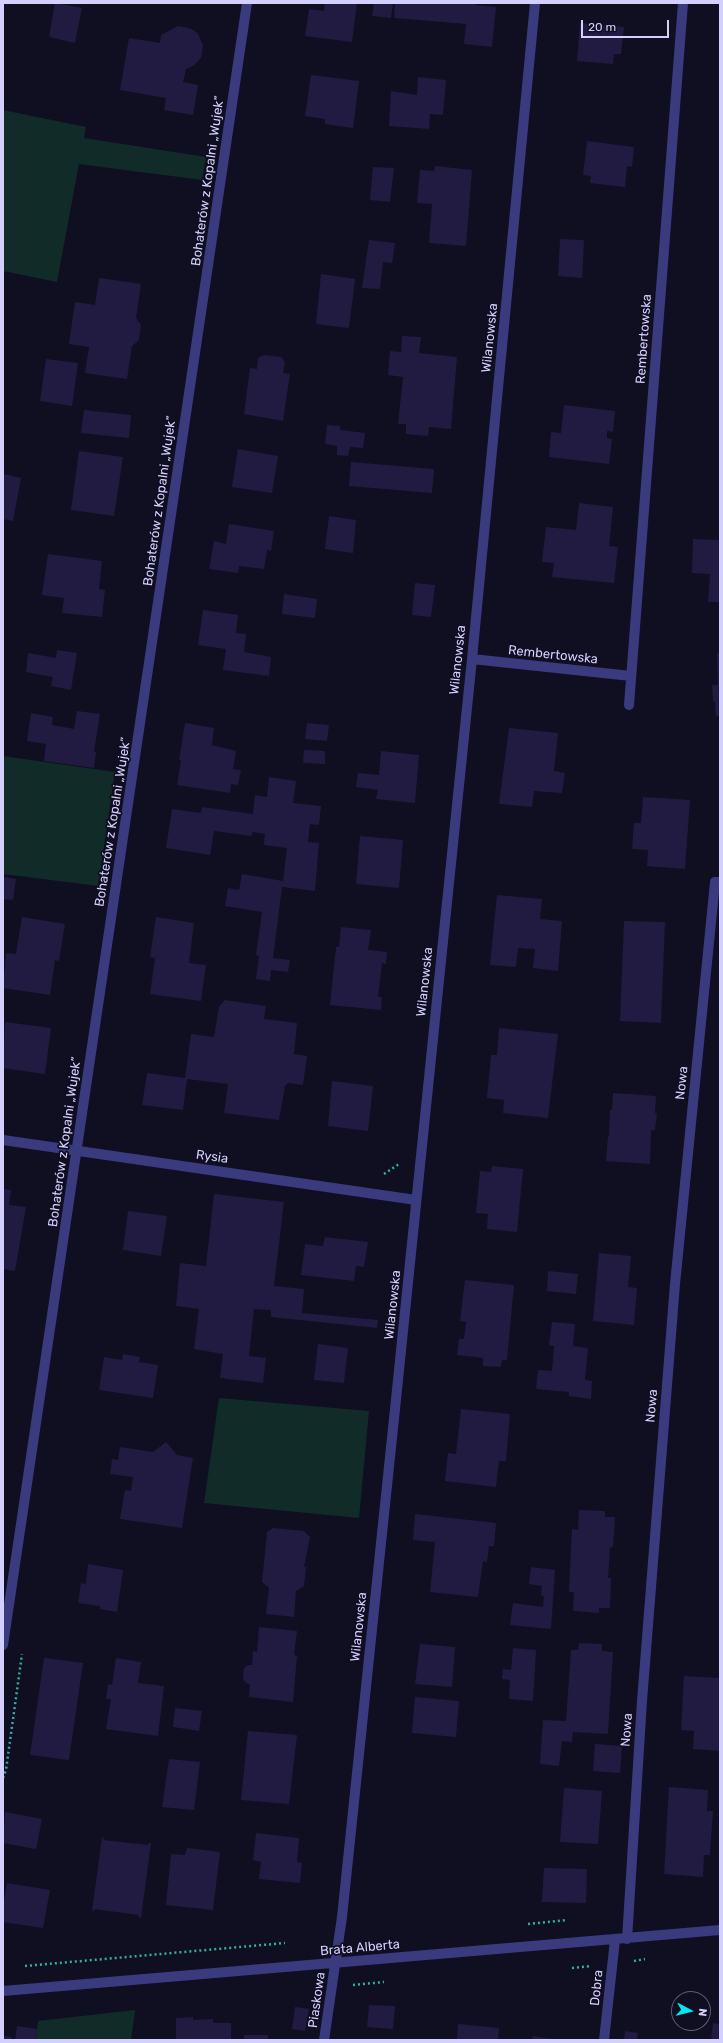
<!DOCTYPE html>
<html>
<head>
<meta charset="utf-8">
<style>
  body { margin:0 }
  #map { position:relative; width:723px; height:2043px; overflow:hidden; background:#100e21; font-family:Rubik,sans-serif }
  canvas { display:block }
  .frame { position:absolute; inset:0; border:4px solid #d3d0fe; pointer-events:none }
  .north { position:absolute; left:671px; top:1991px; width:40px; height:40px; box-sizing:border-box; background:#100e21; border:1px solid #5e5c79; border-radius:50%; rotate:97deg; font-size:11px; font-weight:700; line-height:16px; text-align:center; color:#d3d0fe }
  .north::after { content:''; display:block; margin:auto; width:14px; height:18px; background:#07e5f2; clip-path:polygon(50% 0,100% 100%,50% 72%,0 100%) }
  .scale { position:absolute; left:581px; top:20px; width:88px; height:18px; box-sizing:border-box; border:2px solid #d3d0fe; border-top:0; padding-left:5px; font-size:12px; line-height:14px; white-space:nowrap; color:#d3d0fe; -webkit-text-stroke:3px #100e21; paint-order:stroke }
</style>
</head>
<body>
<div id="map">
<canvas width="723" height="2043"></canvas>
<div class="frame"></div>
<div class="north">N</div>
<div class="scale">20 m</div>
</div>
<script>
const context = document.querySelector('canvas').getContext('2d');
context.lineJoin = 'round';
function fill(path, color) { context.fillStyle = color; context.fill(path, 'evenodd'); }
function trace(path, color, width, dash) { context.strokeStyle = color; context.lineWidth = width; context.lineCap = dash ? 'butt' : 'round'; context.setLineDash(dash || []); context.stroke(path); }
function write(font, color, halo, rows, align = 'center') {
  context.font = font + ' Rubik,sans-serif'; context.lineWidth = 3.5; context.setLineDash([]); context.textBaseline = 'middle'; context.strokeStyle = halo; context.fillStyle = color; for (const [text, x, y, turn = 0] of rows) {
    context.save(); context.translate(x, y); context.rotate((+turn || 0) * Math.PI / 180); context.textAlign = isNaN(turn) ? turn : align; if (halo) context.strokeText(text, 0, 0); context.fillText(text, 0, 0); context.restore();
  }
}
fill(new Path2D(`
  M3,110L86,127L84,138L206,157L202,180L79,164L57,282L3,271Z
  M3,756L115,772L98,886L3,874Z
  M219,1398L369,1411L359,1518L204,1503Z
  M135,2010L131,2040H36L38,2021Z`), '#112b29');
fill(new Path2D(`
  M55,3L82,8L75,43L49,37Z
  M325,3H357L352,42L305,36L309,9L324,11Z
  M374,3H393L391,18L372,16Z
  M395,3H475V5L496,7L492,47L464,44L466,24L394,18Z
  M580,23L624,27L621,54H614L613,64L577,61Z
  M178,26L192,29L198,34L203,45L201,58L193,66L186,69L183,82L198,85L193,115L164,110L166,98L120,90L129,38L160,43L161,35Z
  M311,75L359,81L353,128L325,124V119L305,116Z
  M418,77L446,80L443,115L430,114L429,129L389,126L391,91L417,95Z
  M587,141L634,147L632,167L627,166L625,187L590,183L591,176L583,175Z
  M435,166L472,170L466,246L429,243L432,204L417,203L420,170L434,171Z
  M373,167L394,168L390,202L370,200Z
  M560,239L584,240L582,278L558,276Z
  M369,240L395,243L392,263L383,262L380,289L362,288Z
  M321,274L355,279L349,328L316,324Z
  M99,278L141,284L136,318L141,325L139,340L132,346L127,379L85,373L89,347L69,344L75,302L95,305Z
  M402,336L421,337L419,353L457,357L451,429L429,427L428,436L406,434V424H398L403,377L388,375L390,351L401,352Z
  M264,355L281,357L285,362L283,373L290,374L283,421L244,414L250,368L257,369L258,358Z
  M46,359L78,363L72,406L40,401Z
  M564,405L615,411L613,432L607,431V438L612,439L609,464L549,457L551,432L561,433Z
  M84,410L131,415L129,438L81,433Z
  M327,425L340,426V430L365,433L363,448L350,447L348,456L337,455V446L325,444Z
  M238,449L278,456L272,493L232,487Z
  M79,451L123,457L114,516L71,510Z
  M351,462L434,469L432,493L349,486Z
  M3,474L21,478L13,521L3,519Z
  M579,503L613,507L609,546L618,547L614,583L552,577L554,563L542,562L546,527L576,530Z
  M329,516L356,520L353,553L325,549Z
  M229,524L274,531L271,551L267,550L264,569L239,566L238,573L209,569L214,541L226,544Z
  M693,539L720,540V602H708L710,574L692,573Z
  M48,554L102,561L99,589L105,590L102,617L62,613L64,598L42,595Z
  M415,583L435,585L431,617L412,615Z
  M284,594L317,599L315,618L282,614Z
  M203,610L238,615L236,633L246,634L244,652L271,657L269,676L223,670L226,649L198,645Z
  M57,650L77,653L71,690L51,686L53,677L26,672L28,653L56,658Z
  M717,653H720V716H716L715,701L713,702L712,685H718Z
  M77,711L100,714L94,752H96L94,768L44,761L46,744L27,741L31,713L53,717L52,725L74,729Z
  M185,723L214,728L212,745L236,751L233,769L241,770L238,785L231,784L230,793L177,785L181,760H179Z
  M307,723L329,725L327,741L305,739Z
  M509,728L558,733L554,771L565,773L562,793L534,791L532,807L499,804Z
  M304,750L325,751V764L303,763Z
  M381,751L419,755L415,803L376,799L378,790L356,787L358,773L379,775Z
  M269,777L296,781L293,803L321,806L319,825L310,824L308,842L319,843L315,891L282,887L273,958L290,960L288,972L271,970L270,981L256,979L259,956L256,955L262,912L225,906L228,888L239,890L242,874L283,881L287,848L264,845L265,834L252,832V836L214,831L210,855L166,848L172,809L201,813L202,807L253,814L255,795L267,797Z
  M643,797L690,800L685,869L647,866L648,850L632,849L634,823H641Z
  M360,836L403,840L399,888L356,884Z
  M3,877L16,879L13,900L3,899Z
  M497,895L542,899L540,919L562,921L558,971L533,968L535,949L518,948L516,967L490,965Z
  M22,917L65,924L59,961L55,960L50,995L3,988L6,953L16,954Z
  M156,917L194,923L189,963L206,965L201,1001L150,994L155,958L150,957Z
  M624,921L665,922L661,1023L620,1021Z
  M341,927L371,930L368,950L387,952L386,964L382,963L378,997H382L381,1010L330,1005L336,947H339Z
  M225,1000L266,1006L264,1019L297,1023L294,1054L307,1056L303,1085L288,1083L285,1086L279,1120L224,1113L228,1084L187,1079L183,1110L142,1105L147,1073L185,1078L191,1034L214,1037L219,1007Z
  M5,1022L51,1028L45,1074L3,1068Z
  M499,1028L558,1034L548,1118L503,1113L504,1100L487,1098L491,1055H497Z
  M332,1081L373,1086L368,1131L328,1126Z
  M613,1093L656,1096L655,1113H657L655,1130H651L650,1164L606,1161L608,1136L609,1137L610,1110H612Z
  M492,1166L523,1169L517,1232L487,1229L488,1214L476,1213L480,1171L491,1172Z
  M3,1189L11,1190L9,1205L26,1207L15,1271L3,1269Z
  M214,1194L284,1202L274,1286L304,1289L302,1313L378,1320L377,1328L271,1317V1310L254,1309L249,1356L266,1358L263,1383L220,1378L223,1354L194,1349L199,1309L176,1306L180,1263L206,1266Z
  M128,1211L167,1216L161,1256L123,1250Z
  M325,1237L368,1242L364,1267L356,1266L354,1281L301,1275L305,1244L323,1246Z
  M599,1253L631,1256L628,1287L637,1288L634,1325L593,1321Z
  M548,1271L578,1274L576,1294L547,1291Z
  M465,1280L514,1285L507,1360H502L501,1367L483,1366V1358L457,1355L459,1339H464L466,1322L460,1321Z
  M552,1322L575,1324L573,1346L588,1348L585,1380L592,1381L591,1399L569,1396V1392L536,1389L538,1370L552,1371L554,1346L549,1345Z
  M318,1344L348,1348L344,1383L314,1380Z
  M123,1354L140,1357L139,1362L158,1365L153,1398L99,1390L104,1357L122,1360Z
  M461,1409L510,1414L506,1461H499L496,1487L445,1481L448,1453L456,1454Z
  M166,1442L177,1455L193,1458L182,1528L120,1519L125,1490L131,1491L133,1477L110,1474L112,1459L118,1460L120,1447L153,1452Z
  M579,1510L605,1511V1517H615L613,1547L610,1548L608,1578H611L610,1608H599V1613L573,1611L574,1592H569L572,1529L578,1530Z
  M415,1514L496,1523L494,1546H489L487,1562L483,1561L478,1597L430,1592L435,1542L413,1540Z
  M273,1528L304,1531L310,1537L304,1567H306L304,1586L296,1591L294,1617L266,1614L269,1588L262,1582L267,1532Z
  M88,1564L123,1570L117,1612L100,1609V1606L78,1603L81,1583L86,1584Z
  M531,1567L555,1570L551,1629L510,1625L513,1603L543,1607L544,1596H541L542,1586L529,1584Z
  M259,1627L297,1631L294,1655L297,1656L293,1702L249,1697L250,1684L246,1683L243,1679L244,1668L248,1665H252L253,1651L257,1652Z
  M579,1643L602,1644V1651L613,1652L608,1734L573,1732L572,1742L562,1741L559,1766L540,1764L543,1720L566,1721L571,1650H578Z
  M420,1644L455,1647L452,1687L415,1684Z
  M513,1648L536,1650L533,1701L509,1699L510,1680L502,1679L503,1669L511,1670Z
  M44,1658L83,1663L69,1760L30,1755Z
  M116,1658L141,1662L138,1683L164,1686L158,1736L106,1729L111,1699H106L108,1684L112,1685Z
  M684,1676L720,1678L719,1751L693,1749L694,1731L681,1730Z
  M415,1697L459,1701L456,1737L412,1733Z
  M175,1708L202,1711L199,1731L173,1727Z
  M248,1731L297,1735L289,1804L241,1800Z
  M595,1744L622,1746L620,1773L593,1771Z
  M169,1759L200,1762L194,1810L162,1807Z
  M669,1787L708,1790L707,1811H713L710,1855H704L703,1877L664,1874Z
  M564,1788L602,1791L598,1844L560,1842Z
  M5,1812L42,1819L36,1849L3,1843Z
  M256,1833L299,1838L297,1862L302,1863L300,1883L259,1879L261,1862L253,1860Z
  M102,1837H104L103,1840L148,1845L149,1843H151L141,1918L138,1917L139,1915L94,1909V1911H92Z
  M187,1848L220,1852L213,1910L166,1905L171,1854L185,1855Z
  M544,1868L587,1869L586,1903L542,1902Z
  M7,1883L50,1890L43,1928L3,1922V1906Z
  M369,2005L395,2006L393,2029L367,2027Z
  M295,2007L309,2009L305,2031L292,2029Z
  M193,2017V2020L213,2019V2023H231V2040H176V2018Z
  M713,2023L720,2024V2040H711Z
  M458,2024L499,2028L498,2040H457Z
  M17,2026L37,2029L36,2040H15Z
  M625,2031L638,2033L637,2040H624Z
  M244,2035H268V2040H244Z
  M3,2036L12,2037L11,2040H3Z
  M533,2036L553,2039V2040H532Z`), '#211b42');
trace(new Path2D(`
  M384,1174L399,1164
  M3,1778L6,1770L22,1654
  M528,1924L567,1920
  M634,1961L645,1959
  M25,1966L285,1943
  M572,1968L591,1966
  M353,1985L384,1982`), '#32afa2', 2.5, [2, 3]);
trace(new Path2D(`
  M472,659L631,676
  M629,705L683,3
  M3,1140L416,1200
  M3,1645L247,3
  M627,1939L642,1701L675,1284L715,882H720
  M3,1991L720,1930
  M324,2040L342,1917L395,1409L472,659L535,3
  M604,2040L615,1940`), '#3a3b7f', 10);
write('13px', '#d3d0fe', '#100e21', [
  ["Bohaterów z Kopalni „Wujek”",208,181,-82],
  ["Wilanowska",490,338,-84],
  ["Rembertowska",644,339,-86],
  ["Bohaterów z Kopalni „Wujek”",160,501,-82],
  ["Rembertowska",553,655,6],
  ["Wilanowska",458,660,-84],
  ["Bohaterów z Kopalni „Wujek”",113,822,-81],
  ["Wilanowska",425,982,-84],
  ["Nowa",682,1083,-84],
  ["Bohaterów z Kopalni „Wujek”",65,1142,-82],
  ["Rysia",212,1157,8],
  ["Wilanowska",393,1305,-84],
  ["Nowa",652,1406,-85],
  ["Wilanowska",359,1627,-84],
  ["Nowa",627,1730,-86],
  ["Brata Alberta",360,1948,-5],
  ["Dobra",597,1988,-84],
  ["Piaskowa",317,2000,-82]
]);
</script>
</body>
</html>
